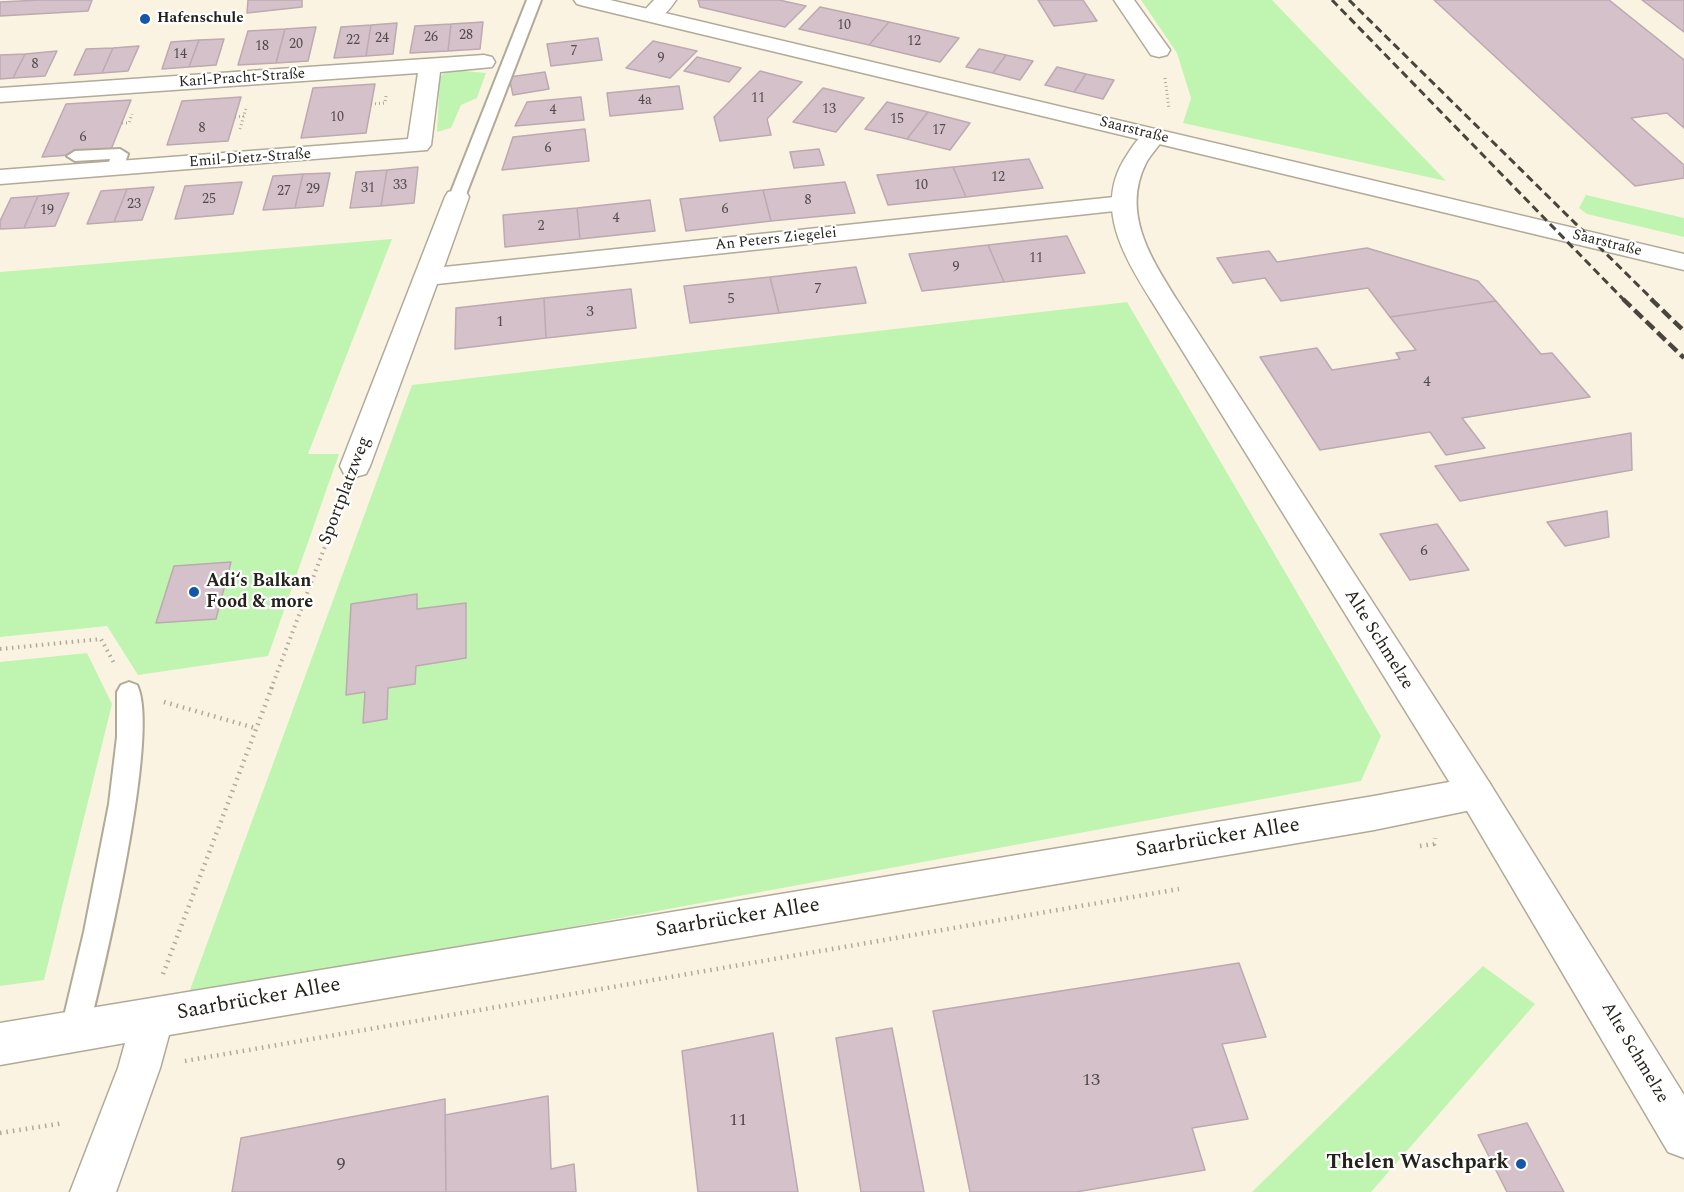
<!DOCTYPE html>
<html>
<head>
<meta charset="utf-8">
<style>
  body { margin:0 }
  canvas { display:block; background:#faf3e1 }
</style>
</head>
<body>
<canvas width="1684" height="1192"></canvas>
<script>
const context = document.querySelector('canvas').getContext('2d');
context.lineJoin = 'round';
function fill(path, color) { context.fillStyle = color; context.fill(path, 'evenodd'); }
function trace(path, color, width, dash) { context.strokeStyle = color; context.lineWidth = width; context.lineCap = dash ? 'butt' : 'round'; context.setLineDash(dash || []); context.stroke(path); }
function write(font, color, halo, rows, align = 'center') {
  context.font = font + ' Spectral,serif'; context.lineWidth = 4.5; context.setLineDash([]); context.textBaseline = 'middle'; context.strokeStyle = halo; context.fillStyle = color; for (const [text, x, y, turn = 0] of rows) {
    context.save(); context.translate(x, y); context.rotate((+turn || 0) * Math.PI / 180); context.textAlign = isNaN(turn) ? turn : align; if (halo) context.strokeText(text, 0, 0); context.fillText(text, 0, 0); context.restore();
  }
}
fill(new Path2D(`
  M1141,0H1272L1446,181L1183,123L1191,98L1177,53Z
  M454,70L486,73L477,98L461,105L451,128L437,132L440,77L446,71Z
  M1586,195L1684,218V237L1587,214L1579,208Z
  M392,239L308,454H339L268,656L138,675L107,626L0,637V272Z
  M1127,302L1381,736L1361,781L187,998L412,385Z
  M87,653L112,704L44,980L0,986V662Z
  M1483,966L1535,1004L1371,1192H1252Z`), '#c0f5b1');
const building = new Path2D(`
  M40,0H92L88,11L0,16V2Z
  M248,0H302V7L247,13Z
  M698,0H779L806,6L785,27L700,7Z
  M1038,0H1083L1097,21L1054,26Z
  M1434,0H1609L1684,60V128L1667,113L1631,118L1684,165V178L1635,186Z
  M1642,0H1684V32Z
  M820,7L889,22L869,45L799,29Z
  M483,22L480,49L448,51L451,24Z
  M889,22L959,38L940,62L869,45Z
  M397,23L393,54L366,56L371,25Z
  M451,24L448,51L410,53L415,26Z
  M371,25L366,56L334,58L341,27Z
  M316,27L308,61L276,63L285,29Z
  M285,29L276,63L238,65L248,31Z
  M598,38L602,60L551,66L547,44Z
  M224,39L216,65L189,67L199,40Z
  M199,40L189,67L162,69L171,42Z
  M653,41L697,51L670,78L626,68Z
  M139,46L128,71L102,73L113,48Z
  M113,48L102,73L74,75L86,49Z
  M979,49L1006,55L993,73L966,67Z
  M57,51L45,76L13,78L25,54Z
  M25,54L13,78L0,79V55Z
  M1006,55L1033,61L1020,80L993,73Z
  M697,57L741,68L729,82L684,71Z
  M1057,67L1086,74L1074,92L1045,85Z
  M760,71L802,82L767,119L771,135L720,141L714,117Z
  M545,72L549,89L513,95L509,77Z
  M1086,74L1114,80L1103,99L1074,92Z
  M375,84L366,133L301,138L313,88Z
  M679,86L683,109L610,116L607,93Z
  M823,88L864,98L836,132L793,122Z
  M241,97L228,141L167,145L182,101Z
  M581,97L584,120L515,126L527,102Z
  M131,100L110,152L42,157L66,104Z
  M887,102L928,112L907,139L865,129Z
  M928,112L970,123L950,150L907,139Z
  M585,129L589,161L502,170L513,137Z
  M819,149L824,165L794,168L790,152Z
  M1029,159L1043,188L966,197L953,167Z
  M418,167L414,203L381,206L387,170Z
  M953,167L966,197L888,205L877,175Z
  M387,170L381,206L350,208L356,172Z
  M330,173L323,206L295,208L303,174Z
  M303,174L295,208L263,210L273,176Z
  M242,182L233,214L175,219L185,186Z
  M845,182L855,213L771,221L763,190Z
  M154,187L142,220L114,222L127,189Z
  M127,189L114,222L87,224L101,191Z
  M763,190L771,221L686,231L680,199Z
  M69,193L55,226L24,228L38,196Z
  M38,196L24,228L0,229V221L11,198Z
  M650,200L655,231L580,239L577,208Z
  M577,208L580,239L505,247L503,215Z
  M1067,236L1085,273L1004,282L988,245Z
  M988,245L1004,282L922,291L909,254Z
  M1367,248L1478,281L1496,301L1390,317L1368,288L1281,301L1265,278L1233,283L1217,258L1269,251L1277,262Z
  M856,267L866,303L779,313L770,277Z
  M770,277L779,313L690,323L684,286Z
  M631,289L636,328L546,338L544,298Z
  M544,298L546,338L455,349L456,308Z
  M1496,301L1541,354L1552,353L1590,397L1462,418L1485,448L1446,455L1430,432L1320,450L1260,357L1317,348L1332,370L1400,359L1396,353L1416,350L1390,317Z
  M1631,433L1632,470L1460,501L1435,466Z
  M1607,511L1609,537L1565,546L1547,522Z
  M1437,524L1469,570L1410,580L1380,534Z
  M231,562L216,619L156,623L174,566Z
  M417,594V609L466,603V658L416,666L415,684L388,688L387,719L363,723L365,692L346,695L351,604Z
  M1239,963L1266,1037L1222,1044L1248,1119L1192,1128L1205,1170L1076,1192H970L933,1011Z
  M892,1028L924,1192H861L836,1038Z
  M773,1033L798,1192H698L682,1051Z
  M548,1096L551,1169L574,1164L576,1192H446L445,1115Z
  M445,1099L446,1192H232L241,1138Z
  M1527,1123L1564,1192H1507L1478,1135Z`);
fill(building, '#d5c1ca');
trace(building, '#bca9b1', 1.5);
const service = new Path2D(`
  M527,0H541L465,197L463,201H451L449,197Z
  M120,149L128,154L123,169L115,174L107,169L110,159L75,161L67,156L75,151Z
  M129,682L137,685C161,732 103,973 88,1033L84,1043L74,1047L64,1043L60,1033L84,932L109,804L117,737V692L121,685Z`);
const minor = new Path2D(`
  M654,0H676C668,12 659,23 644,19L640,15Z
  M1114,0H1134L1170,50L1167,55L1159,57L1151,55Z
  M484,55L492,57L495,62L492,67L440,72L431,145L427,150L0,184V170L408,139L418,73L0,102V88Z
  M457,190L466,192L469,197L444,267L1124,196L1133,198L1136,203L1133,208L1124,210L437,284L370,466L366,474L355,477L344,474L340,466L445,197L448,192Z
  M1476,777L1489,782L1495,793L1489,804L1476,809L1374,830L169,1035L160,1068L116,1192H70L118,1068L125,1043L0,1065V1023L1374,796Z`);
const tertiary = new Path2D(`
  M1153,130L1161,132L1165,137C1159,146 1151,154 1146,163C1121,213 1151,258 1177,300L1489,782L1684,1095V1158L1668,1152L1463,804L1151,300C1123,255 1093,205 1127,155C1134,144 1141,133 1153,130Z`);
const secondary = new Path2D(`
  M574,0H610L1684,254V270L584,6L577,4Z`);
trace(service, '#b1aa99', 4);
trace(minor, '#b1aa99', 3);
trace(tertiary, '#b1aa99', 3);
trace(secondary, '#b1aa99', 3);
trace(new Path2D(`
  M1165,78L1169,109
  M371,104L385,103L386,96
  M235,117L244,116
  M122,123H129L132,114
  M240,129L246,108`), '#afaa9c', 3, [1, 3]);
trace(new Path2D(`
  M0,649L101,639L115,665
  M271,689L344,496`), '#afaa9c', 4, [1.5, 4.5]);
trace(new Path2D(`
  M164,702L255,728
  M1420,846L1434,844L1435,838
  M163,974L272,687
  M185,1061L1179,889
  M0,1133L64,1123`), '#afaa9c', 4.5, [1.5, 5]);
fill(service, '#fff');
fill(minor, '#fff');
fill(tertiary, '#fff');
fill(secondary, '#fff');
trace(new Path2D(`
  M1332,0L1624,300
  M1349,0L1653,300`), '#48453d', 3, [8, 4.5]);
trace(new Path2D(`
  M1623,299L1684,358
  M1651,299L1684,331`), '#48453d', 4.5, [11, 5]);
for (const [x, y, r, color] of [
  [145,19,6,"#1456a7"],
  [194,592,6,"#1456a7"],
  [1521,1164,6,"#1456a7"]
]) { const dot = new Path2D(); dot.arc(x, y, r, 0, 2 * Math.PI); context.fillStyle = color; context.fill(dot); trace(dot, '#fff', 2); }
write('14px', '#514a48', null, [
  ["10",844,26],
  ["28",466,36],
  ["26",431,38],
  ["24",382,39],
  ["22",353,41],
  ["12",914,42],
  ["20",296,45],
  ["18",262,47],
  ["7",574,52],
  ["14",180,55],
  ["9",661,59],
  ["8",35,65],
  ["11",758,99],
  ["4a",645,101],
  ["13",829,110],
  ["4",553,111],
  ["10",337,118],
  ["15",897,120],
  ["8",202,129],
  ["17",939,131],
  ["6",83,138],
  ["6",548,149],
  ["12",998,178],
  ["33",400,186],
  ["10",921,186],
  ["31",368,189],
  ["29",313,190],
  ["27",284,192],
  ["25",209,200],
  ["8",808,201],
  ["23",134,205],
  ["6",725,210],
  ["19",47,211],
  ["4",616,219],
  ["2",541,227],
  ["11",1036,259],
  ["9",956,268]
]);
write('bold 15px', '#25221c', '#fff', [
  ["Hafenschule",157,19]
], 'left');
write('15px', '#25221c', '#fff', [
  ["Karl-Pracht-Straße",242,79,-4],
  ["Saarstraße",1134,131,14],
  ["Emil-Dietz-Straße",250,159,-4],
  ["An Peters Ziegelei",776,240,-6],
  ["Saarstraße",1607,244,14]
]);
write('15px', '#514a48', null, [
  ["7",818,290],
  ["5",731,300],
  ["3",590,313],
  ["1",500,323],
  ["4",1427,383],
  ["6",1424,552]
]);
write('18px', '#25221c', '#fff', [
  ["Sportplatzweg",346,491,-69],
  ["Alte Schmelze",1378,640,58],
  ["Alte Schmelze",1634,1053,59]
]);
write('bold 18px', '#25221c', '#fff', [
  ["Adi‘s Balkan",206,582],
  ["Food & more",206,603]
], 'left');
write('18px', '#514a48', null, [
  ["13",1091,1081],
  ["11",738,1121],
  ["9",341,1165]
]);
write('21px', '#25221c', '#fff', [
  ["Saarbrücker Allee",1218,839,-9],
  ["Saarbrücker Allee",738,919,-9],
  ["Saarbrücker Allee",259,1000,-10]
]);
write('bold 21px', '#25221c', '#fff', [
  ["Thelen Waschpark",1509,1164]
], 'right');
</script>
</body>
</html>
